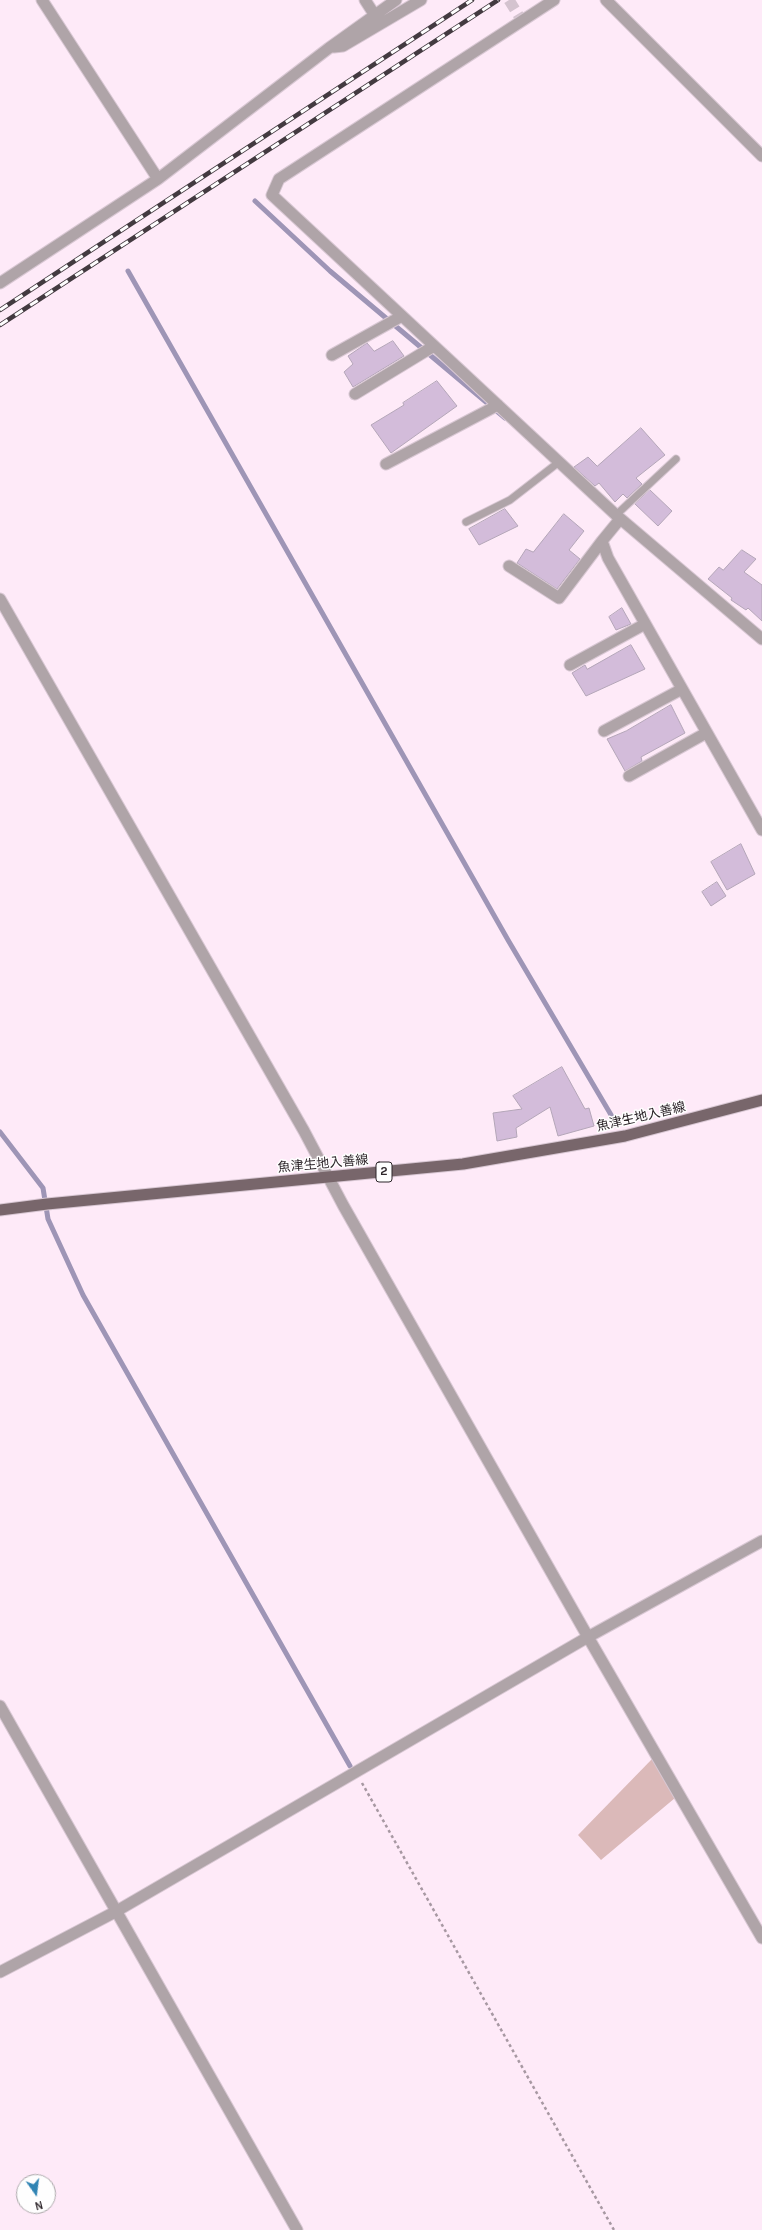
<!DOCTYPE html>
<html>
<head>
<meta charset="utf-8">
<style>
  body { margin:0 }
  #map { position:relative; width:762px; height:2230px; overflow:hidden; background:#feeaf8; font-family:Karla,sans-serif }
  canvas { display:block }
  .north { position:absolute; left:16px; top:2174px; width:40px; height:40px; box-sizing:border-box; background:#fefefe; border:1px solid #aaa7a9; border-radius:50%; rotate:166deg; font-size:11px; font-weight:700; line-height:16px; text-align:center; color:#2d252a }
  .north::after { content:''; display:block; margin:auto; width:14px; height:18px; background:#3084b4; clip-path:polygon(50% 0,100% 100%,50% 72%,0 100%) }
</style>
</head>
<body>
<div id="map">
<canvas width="762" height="2230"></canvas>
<div class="north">N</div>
</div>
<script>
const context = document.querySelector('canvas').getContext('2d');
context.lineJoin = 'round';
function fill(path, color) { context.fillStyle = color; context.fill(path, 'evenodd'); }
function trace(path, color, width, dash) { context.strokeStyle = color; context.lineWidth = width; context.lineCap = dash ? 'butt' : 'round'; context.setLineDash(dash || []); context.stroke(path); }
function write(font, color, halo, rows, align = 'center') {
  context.font = font + ' Karla,"Noto Sans JP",sans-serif'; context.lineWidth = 3; context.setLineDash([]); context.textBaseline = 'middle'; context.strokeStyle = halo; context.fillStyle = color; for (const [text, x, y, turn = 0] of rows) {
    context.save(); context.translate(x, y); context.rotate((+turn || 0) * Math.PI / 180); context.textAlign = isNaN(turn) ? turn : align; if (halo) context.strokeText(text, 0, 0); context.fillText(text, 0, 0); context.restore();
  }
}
fill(new Path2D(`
  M653,1758L675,1798L601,1860L578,1835Z`), '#dbb9b9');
trace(new Path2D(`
  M255,201L330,271L505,418
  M128,271L508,940L617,1125
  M0,1132L43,1188L48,1219L83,1295L350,1766`), '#9e95b6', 5);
const building = new Path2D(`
  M393,341L404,356L353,387L344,372L353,364L348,356L367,343L374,351Z
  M437,381L457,406L391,453L371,425L404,405L403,403Z
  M641,428L665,455L636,478L642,484L627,498L623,494L615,502L599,483L595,486L574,467L588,457L597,466Z
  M650,490L672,511L658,526L635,504Z
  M505,509L518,526L479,545L469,529Z
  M564,514L584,531L569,550L580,559L557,589L517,563L526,549L533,552Z
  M742,550L756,559L744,572L762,585V621L748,608L746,610L731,600L732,598L708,579L719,567L723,570Z
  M622,608L631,624L616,630L609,617Z
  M631,645L645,669L586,696L572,673L585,665L587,669Z
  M671,705L685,733L641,757L642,761L625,771L607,739L626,731Z
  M741,844L755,874L727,890L711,862Z
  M717,882L726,896L711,906L702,892Z
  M562,1067L585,1109L589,1108L594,1126L558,1136L550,1107L516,1128L517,1137L497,1141L493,1113L522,1109L513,1096Z`);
fill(building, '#d3bcda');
trace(building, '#b4a6b8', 1);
trace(new Path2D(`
  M509,0L522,21`), '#d4c3cf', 11, [11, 5.5]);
const service = new Path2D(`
  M616,515L676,459
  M466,522L510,500L559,462`);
const minor = new Path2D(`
  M42,0L158,179
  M365,0L374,14
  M554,0L279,179L272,195L616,515L762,639
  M606,0L762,156
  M334,47L343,46L421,0
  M0,283L158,179L329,48L396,0
  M332,355L402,316
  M355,394L434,346
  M386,464L498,405
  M620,519L602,541L608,558L762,830
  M509,566L559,598L602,541
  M0,599L304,1131L343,1205L588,1637L762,1938
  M570,665L645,624
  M604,731L682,689
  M629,776L706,733
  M0,1706L297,2230
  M0,1972L115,1912L588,1637L762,1541`);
const primary = new Path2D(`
  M0,1210L47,1204L463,1164L625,1136L762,1100`);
trace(service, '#d8c7d3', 9);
trace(minor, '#d8c7d3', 13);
trace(primary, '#d8c7d3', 13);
trace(new Path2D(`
  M362,1783L614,2230`), '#a798a2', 2.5, [3, 3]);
trace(service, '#afa4a8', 7);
trace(minor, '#afa4a8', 11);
trace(primary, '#78666b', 11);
const rail = new Path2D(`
  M0,310L472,0
  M0,325L498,0`);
trace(rail, '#433a40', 4.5);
trace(rail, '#fefefe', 3, [9]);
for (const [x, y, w] of [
  [384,1172,16]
]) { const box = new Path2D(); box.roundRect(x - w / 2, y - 10, w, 20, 3); context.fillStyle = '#fefefe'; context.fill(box); trace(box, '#2d252a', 1); }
write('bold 12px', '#2d252a', null, [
  ["2",384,1172]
]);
write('13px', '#2d252a', '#fefefe', [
  ["魚津生地入善線",641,1117,-13],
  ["魚津生地入善線",323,1164,-5]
]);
</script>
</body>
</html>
